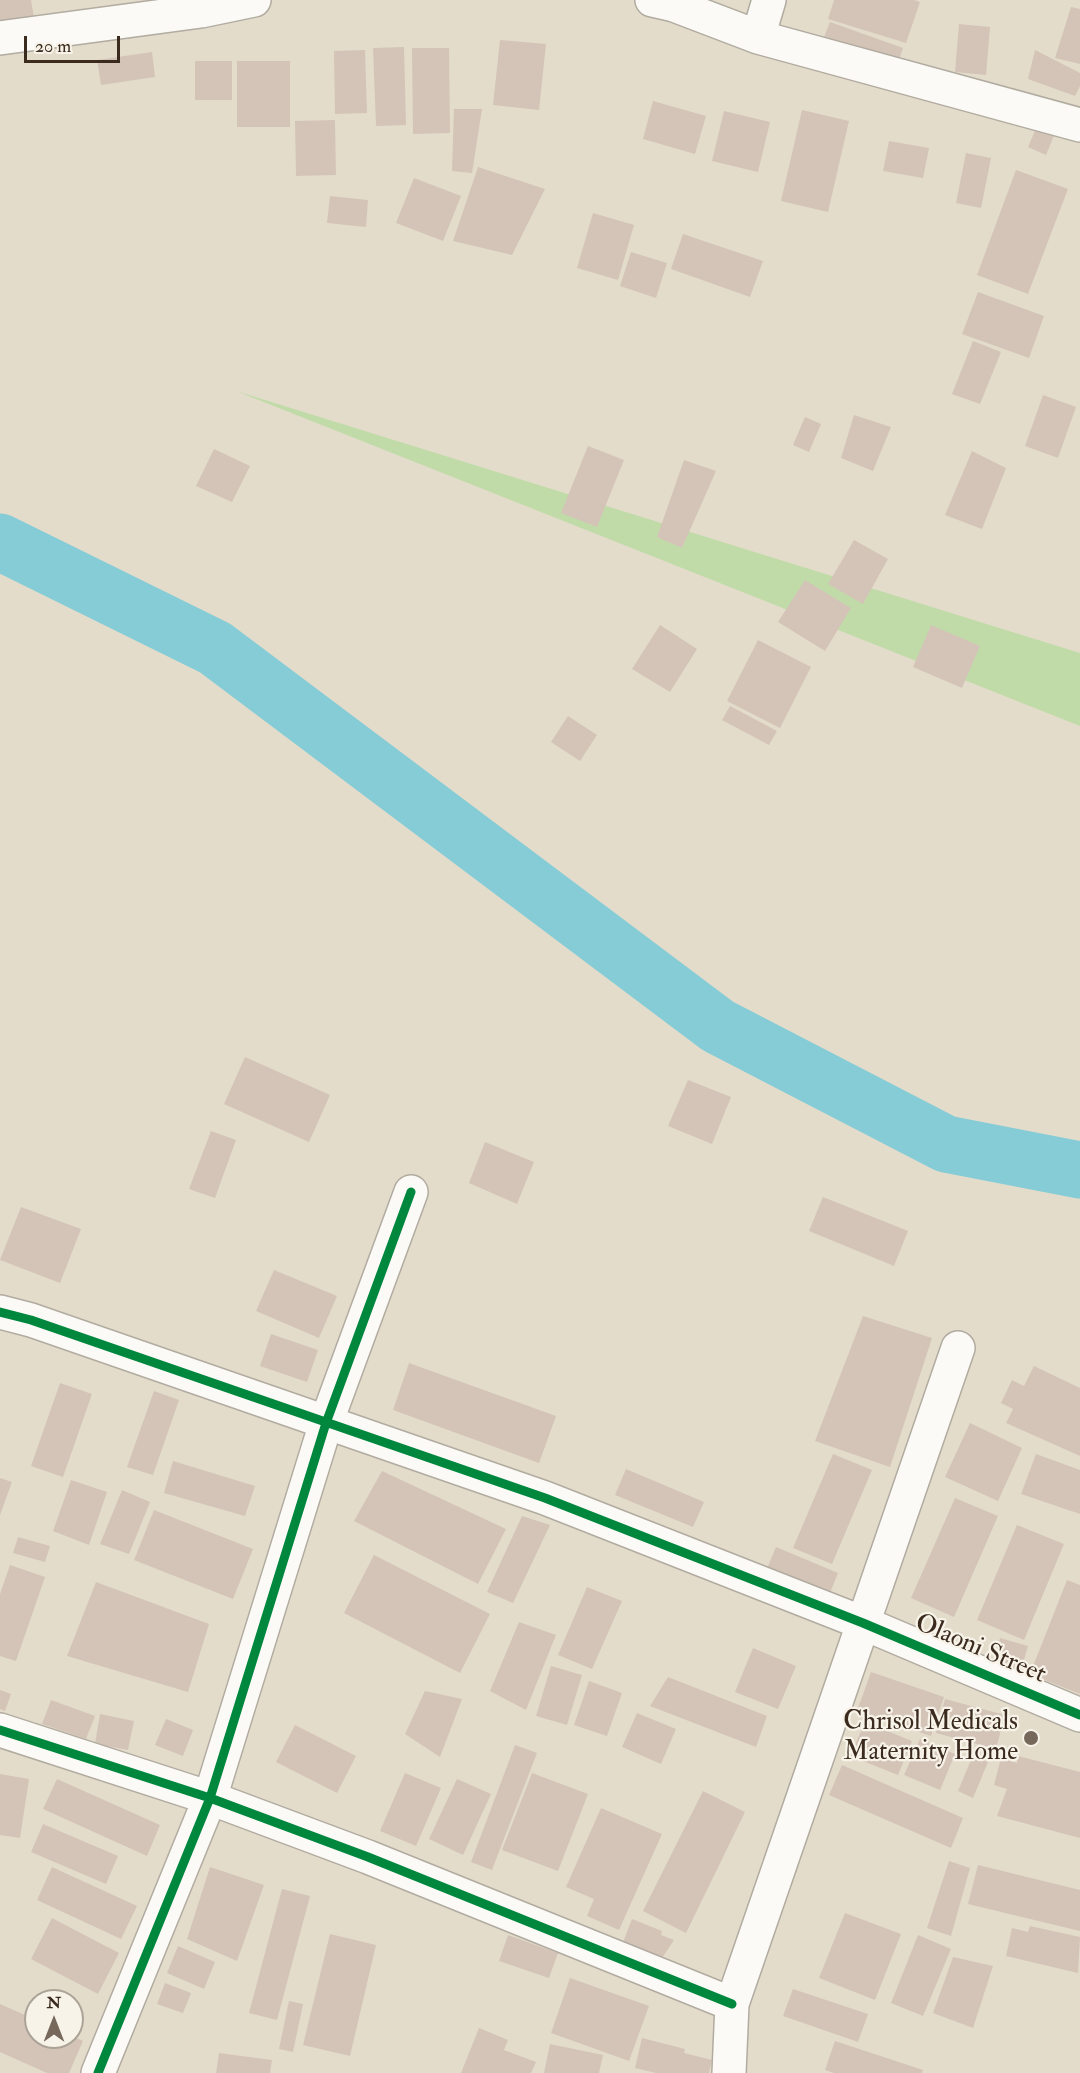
<!DOCTYPE html>
<html>
<head>
<meta charset="utf-8">
<style>
  body { margin:0 }
  #map { position:relative; width:1080px; height:2073px; overflow:hidden; background:#e3dccb; font-family:"IM FELL Double Pica",serif }
  canvas { display:block }
  .north { position:absolute; left:24px; top:1989px; width:60px; height:60px; box-sizing:border-box; background:#f7f3e8; border:2px solid #aca397; border-radius:50%; rotate:0deg; font-size:16px; font-weight:700; line-height:24px; text-align:center; color:#3b2a1e }
  .north::after { content:''; display:block; margin:auto; width:21px; height:27px; background:#76685b; clip-path:polygon(50% 0,100% 100%,50% 72%,0 100%) }
  .scale { position:absolute; left:24px; top:36px; width:96px; height:27px; box-sizing:border-box; border:3px solid #3b2a1e; border-top:0; padding-left:8px; font-size:18px; line-height:21px; white-space:nowrap; color:#3b2a1e; -webkit-text-stroke:4px #f7f3e8; paint-order:stroke }
</style>
</head>
<body>
<div id="map">
<canvas width="1080" height="2073"></canvas>
<div class="north">N</div>
<div class="scale">20 m</div>
</div>
<script>
const context = document.querySelector('canvas').getContext('2d');
context.lineJoin = 'round';
function fill(path, color) { context.fillStyle = color; context.fill(path, 'evenodd'); }
function trace(path, color, width, dash) { context.strokeStyle = color; context.lineWidth = width; context.lineCap = dash ? 'butt' : 'round'; context.setLineDash(dash || []); context.stroke(path); }
function write(font, color, halo, rows, align = 'center') {
  context.font = font + ' "IM FELL Double Pica",serif'; context.lineWidth = 4.5; context.setLineDash([]); context.textBaseline = 'middle'; context.strokeStyle = halo; context.fillStyle = color; for (const [text, x, y, turn = 0] of rows) {
    context.save(); context.translate(x, y); context.rotate((+turn || 0) * Math.PI / 180); context.textAlign = isNaN(turn) ? turn : align; if (halo) context.strokeText(text, 0, 0); context.fillText(text, 0, 0); context.restore();
  }
}
fill(new Path2D(`
  M236,391L1080,653V726Z`), '#c0dba8');
trace(new Path2D(`
  M0,542L215,648L718,1026L946,1144L1080,1170`), '#85ccd6', 57);
fill(new Path2D(`
  M0,0H31L34,18L0,22Z
  M834,0H914L920,2L906,43L828,19Z
  M1071,7L1080,9V64L1055,58Z
  M830,22L903,48L895,71L821,45Z
  M959,24L990,27L986,75L955,72Z
  M500,40L546,44L539,110L493,105Z
  M404,47L406,125L376,126L373,48Z
  M412,48H449L450,133L413,134Z
  M365,50L367,113L335,114L334,51Z
  M1035,50L1080,73V86L1075,96L1028,79Z
  M152,52L155,77L101,85L97,60Z
  M195,61H232V100H195Z
  M237,61H290V127H237Z
  M653,101L706,116L695,154L643,139Z
  M454,109H482L472,173L452,171Z
  M802,110L849,121L828,212L781,201Z
  M724,111L770,122L758,172L712,161Z
  M335,120L336,175L296,176L295,121Z
  M1037,126L1055,133L1046,155L1028,147Z
  M889,141L929,148L923,178L883,171Z
  M966,153L991,158L981,208L956,203Z
  M478,167L545,189L512,255L453,241Z
  M1016,170L1068,189L1028,294L977,275Z
  M414,178L461,196L443,241L396,223Z
  M330,196L368,200L366,227L327,223Z
  M593,213L634,225L618,280L577,268Z
  M683,234L763,261L750,297L671,269Z
  M631,252L667,263L656,298L620,286Z
  M978,292L1044,316L1029,358L962,334Z
  M973,341L1001,352L980,404L952,394Z
  M1043,395L1076,407L1058,458L1025,446Z
  M854,415L891,427L873,471L841,458Z
  M805,417L821,424L809,452L793,445Z
  M588,446L624,460L597,527L561,513Z
  M214,449L250,466L232,502L196,486Z
  M972,451L1006,468L982,529L945,515Z
  M684,460L716,471L682,548L657,537Z
  M854,540L888,559L863,604L828,584Z
  M805,580L851,608L825,651L778,622Z
  M660,625L697,649L670,692L632,669Z
  M931,625L980,646L962,688L913,667Z
  M758,640L811,667L780,728L727,701Z
  M730,706L777,731L769,745L722,720Z
  M568,716L597,735L580,761L551,742Z
  M245,1057L330,1095L309,1142L224,1104Z
  M688,1080L731,1097L712,1144L668,1126Z
  M211,1131L236,1140L215,1198L189,1189Z
  M485,1142L534,1162L517,1204L469,1183Z
  M823,1197L908,1231L894,1266L809,1231Z
  M21,1207L81,1229L60,1283L0,1260Z
  M274,1270L337,1296L319,1338L256,1311Z
  M863,1316L932,1338L890,1467L815,1441Z
  M271,1334L318,1350L307,1382L260,1366Z
  M409,1363L556,1416L539,1463L393,1410Z
  M1034,1366L1080,1388V1456L1006,1423L1013,1409L1001,1403L1012,1380L1024,1386Z
  M60,1383L92,1394L63,1477L31,1466Z
  M154,1391L179,1400L153,1475L127,1467Z
  M970,1423L1022,1448L998,1501L945,1477Z
  M833,1454L872,1470L832,1564L793,1548Z
  M1036,1454L1080,1470V1514L1021,1494Z
  M173,1461L255,1486L245,1516L164,1493Z
  M626,1469L704,1502L693,1527L615,1495Z
  M382,1471L506,1529L478,1584L354,1521Z
  M0,1478L12,1482L0,1515Z
  M71,1480L107,1492L89,1545L53,1531Z
  M122,1490L150,1502L129,1554L100,1544Z
  M955,1498L998,1516L954,1617L911,1598Z
  M154,1510L253,1549L233,1599L134,1560Z
  M522,1516L550,1525L513,1603L487,1592Z
  M1017,1525L1064,1544L1024,1640L977,1620Z
  M18,1537L50,1546L45,1562L13,1553Z
  M776,1547L838,1573L828,1598L766,1571Z
  M374,1555L490,1614L460,1673L344,1613Z
  M10,1565L45,1577L16,1661L0,1656V1594Z
  M1067,1580L1080,1585V1694L1030,1674Z
  M96,1582L209,1624L188,1692L67,1656Z
  M587,1587L622,1601L592,1669L558,1655Z
  M519,1622L556,1635L526,1710L490,1691Z
  M1000,1638L1028,1646L1021,1670L993,1664Z
  M753,1648L796,1666L778,1709L735,1692Z
  M551,1666L582,1675L567,1725L536,1716Z
  M871,1672L944,1697L931,1736L857,1711Z
  M668,1677L767,1716L756,1747L650,1706Z
  M589,1681L622,1693L607,1736L574,1725Z
  M0,1690L11,1694L5,1711L0,1709Z
  M425,1691L462,1699L440,1757L405,1734Z
  M945,1699L1005,1715L996,1749L936,1733Z
  M51,1700L95,1716L86,1739L42,1724Z
  M637,1713L676,1729L661,1764L622,1747Z
  M100,1714L134,1721L128,1750L95,1744Z
  M166,1719L193,1730L183,1756L155,1745Z
  M865,1722L912,1741L898,1775L850,1756Z
  M295,1725L356,1756L337,1793L276,1762Z
  M920,1739L955,1754L940,1790L904,1775Z
  M515,1745L537,1753L492,1870L471,1862Z
  M973,1755L988,1762L973,1798L958,1791Z
  M1018,1756L1080,1772V1838L997,1816L1007,1789L994,1785L1001,1758L1017,1763Z
  M842,1765L963,1818L951,1848L829,1795Z
  M405,1773L441,1788L416,1846L380,1831Z
  M532,1773L588,1794L558,1871L502,1850Z
  M0,1774L29,1779L20,1838L0,1835Z
  M57,1779L160,1825L147,1856L43,1809Z
  M457,1779L491,1794L463,1855L429,1839Z
  M703,1791L745,1812L686,1933L643,1911Z
  M601,1808L662,1834L619,1930L587,1916L594,1899L566,1887Z
  M43,1824L118,1856L106,1884L31,1852Z
  M949,1861L970,1868L951,1936L927,1928Z
  M978,1865L1080,1890V1931L968,1904Z
  M52,1867L137,1906L121,1939L37,1900Z
  M210,1867L264,1885L237,1961L187,1939Z
  M282,1889L310,1896L277,2020L249,2013Z
  M845,1913L901,1934L875,2000L819,1978Z
  M52,1918L119,1953L98,1994L31,1959Z
  M632,1919L662,1931L661,1935L674,1940L662,1958L622,1945Z
  M1030,1926L1080,1937L1078,1973L1006,1956L1012,1928L1028,1932Z
  M330,1934L376,1945L350,2056L303,2045Z
  M508,1935L558,1953L549,1978L499,1961Z
  M918,1935L951,1949L923,2016L891,2003Z
  M178,1946L215,1962L204,1989L167,1973Z
  M953,1957L993,1966L973,2028L933,2013Z
  M570,1978L649,2006L629,2061L551,2033Z
  M165,1983L191,1993L183,2013L157,2004Z
  M793,1989L868,2014L858,2042L783,2016Z
  M289,2001L303,2004L293,2052L279,2049Z
  M0,2004L36,2020V2037L72,2036L83,2041L69,2073H47L0,2052Z
  M479,2028L508,2040L504,2050L536,2062L531,2073H461Z
  M642,2038L685,2049L684,2053L712,2060L709,2073H656L635,2068Z
  M835,2041L923,2070L922,2073H834L825,2070Z
  M550,2044L603,2055L599,2073H544Z
  M219,2053L272,2060L270,2073H216Z`), '#d4c4b8');
const minor = new Path2D(`
  M652,0L674,5L758,37L1080,125
  M758,37L769,0
  M0,38L201,11L254,0
  M0,1312L31,1320L545,1498L863,1623L1080,1715
  M0,1730L210,1798L368,1857L732,2004
  M98,2073L210,1798L326,1423L411,1192
  M729,2073L732,2004L958,1348`);
trace(minor, '#b1aba0', 36);
trace(minor, '#fbfaf7', 33);
trace(new Path2D(`
  M0,1312L31,1320L545,1498L863,1623L1080,1715
  M0,1730L210,1798L368,1857L732,2004
  M98,2073L210,1798L326,1423L411,1192`), '#00873e', 9);
for (const [x, y, r, color] of [
  [1031,1738,8,"#76685b"]
]) { const dot = new Path2D(); dot.arc(x, y, r, 0, 2 * Math.PI); context.fillStyle = color; context.fill(dot); trace(dot, '#f7f3e8', 2); }
write('26px', '#3b2a1e', '#f7f3e8', [
  ["Olaoni Street",980,1650,23]
]);
write('26px', '#3b2a1e', '#f7f3e8', [
  ["Chrisol Medicals",1018,1723],
  ["Maternity Home",1018,1753]
], 'right');
</script>
</body>
</html>
